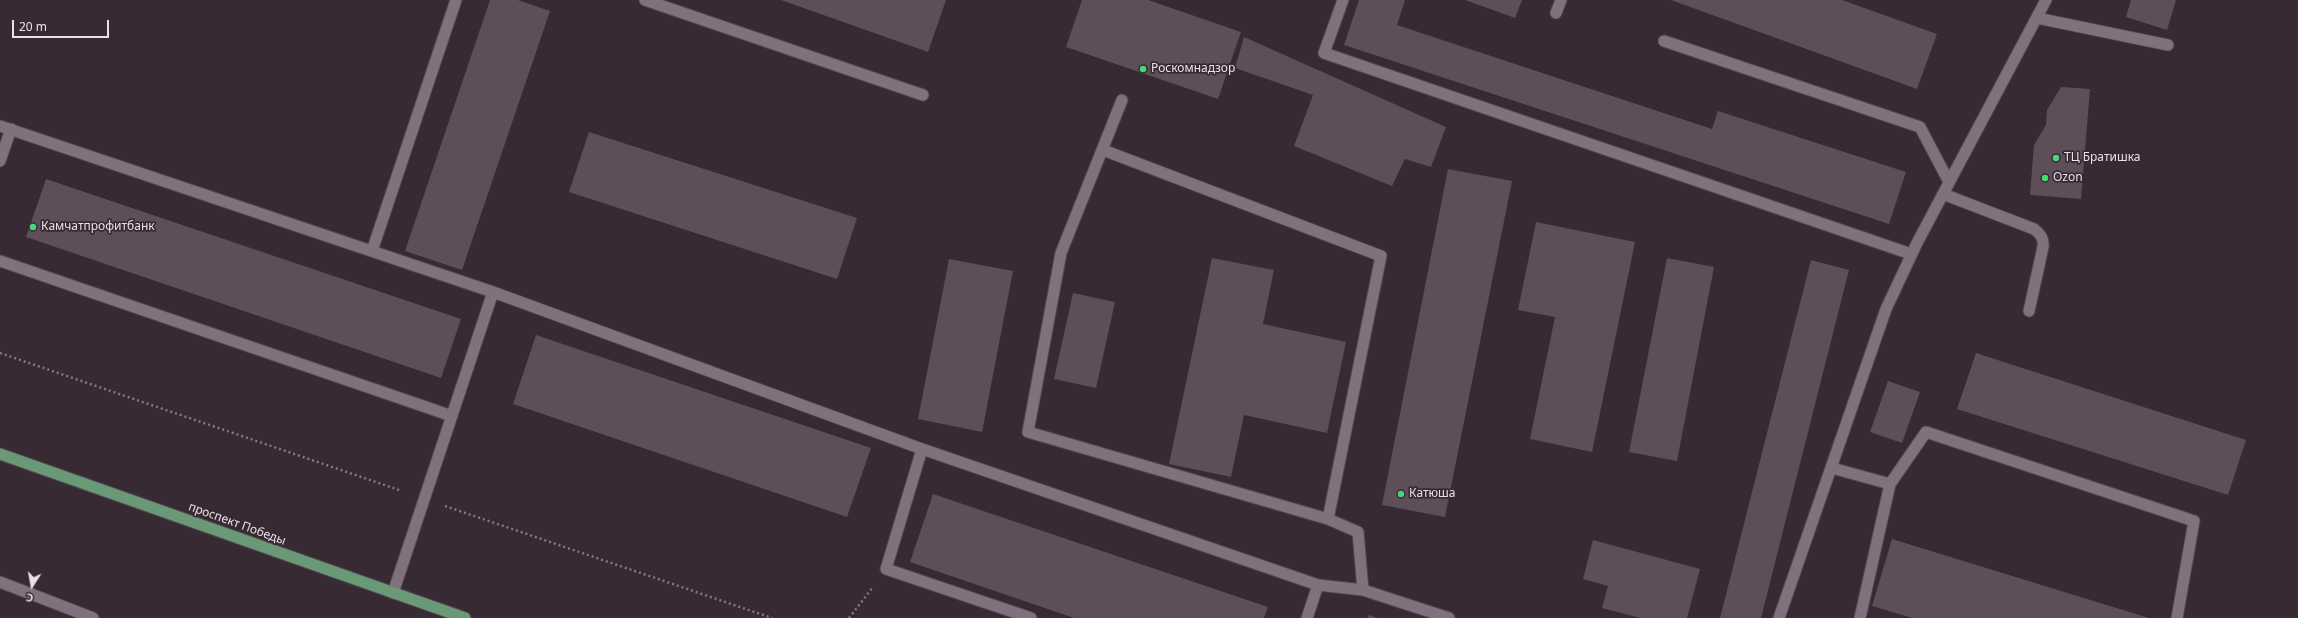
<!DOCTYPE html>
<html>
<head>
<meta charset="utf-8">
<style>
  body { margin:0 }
  #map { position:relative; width:2298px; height:618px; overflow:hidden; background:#372a33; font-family:"Noto Sans",sans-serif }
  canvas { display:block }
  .north { position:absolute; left:12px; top:566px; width:40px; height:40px; -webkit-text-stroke:3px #372a33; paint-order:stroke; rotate:191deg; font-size:11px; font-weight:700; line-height:16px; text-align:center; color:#e9e1e7 }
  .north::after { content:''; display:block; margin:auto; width:14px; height:18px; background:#e9e1e7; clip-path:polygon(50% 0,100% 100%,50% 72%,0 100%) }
  .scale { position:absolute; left:12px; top:20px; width:97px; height:18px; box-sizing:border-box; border:2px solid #e9e1e7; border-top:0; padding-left:5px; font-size:12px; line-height:14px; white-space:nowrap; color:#e9e1e7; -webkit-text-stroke:3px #372a33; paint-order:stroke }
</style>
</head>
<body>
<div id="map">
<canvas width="2298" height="618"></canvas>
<div class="north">С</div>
<div class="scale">20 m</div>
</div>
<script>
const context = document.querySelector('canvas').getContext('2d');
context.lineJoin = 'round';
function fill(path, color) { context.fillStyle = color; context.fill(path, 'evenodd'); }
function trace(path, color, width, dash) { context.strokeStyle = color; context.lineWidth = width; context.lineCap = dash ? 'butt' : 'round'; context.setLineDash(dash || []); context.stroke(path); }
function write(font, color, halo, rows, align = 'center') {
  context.font = font + ' "Noto Sans",sans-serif'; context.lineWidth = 3.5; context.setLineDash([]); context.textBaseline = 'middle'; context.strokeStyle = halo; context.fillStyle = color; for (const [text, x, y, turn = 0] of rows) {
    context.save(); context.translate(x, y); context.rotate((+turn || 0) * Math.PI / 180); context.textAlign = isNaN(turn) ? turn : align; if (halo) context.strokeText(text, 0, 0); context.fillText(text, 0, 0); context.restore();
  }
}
fill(new Path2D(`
  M490,0H518L550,11L462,270L405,251Z
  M781,0H946L928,52Z
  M1082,0H1148L1241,32L1218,99L1066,47Z
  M1359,0H1405L1397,25L1712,129L1718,111L1906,172L1889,224L1344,45Z
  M1465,0H1522L1515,18Z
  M1671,0H1842L1937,34L1917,89Z
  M2131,0H2176L2167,30L2126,17Z
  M1244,37L1446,127L1431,167L1405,159L1392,186L1294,146L1313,95L1235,68Z
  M2061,87L2090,89L2081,199L2030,195L2034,145L2046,125L2047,110Z
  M589,132L857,218L837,279L569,192Z
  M1448,169L1512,181L1445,517L1382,505Z
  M46,179L461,319L441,378L26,237Z
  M1536,222L1635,242L1592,452L1530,439L1555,317L1518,310Z
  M1212,258L1274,270L1263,324L1346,342L1327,433L1244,415L1231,477L1169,464Z
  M1667,258L1714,267L1677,461L1629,452Z
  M949,259L1013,271L982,432L918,419Z
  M1811,260L1849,270L1761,618H1720Z
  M1073,293L1115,302L1096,388L1054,379Z
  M536,335L871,448L847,517L513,404Z
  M1976,353L2246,440L2228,495L1957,409Z
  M1888,381L1920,392L1902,443L1870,432Z
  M933,494L1268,607L1264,618H1074L910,562Z
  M1892,539L2149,618H1912L1872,606Z
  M1593,540L1700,569L1687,618H1640L1602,608L1608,586L1583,579Z
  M1369,615L1378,618H1367Z`), '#5d4e58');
const service = new Path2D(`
  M645,0L923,95
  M1343,0L1324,53L1911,254
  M1556,13L1561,0
  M2037,18L2168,45
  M1664,41L1920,127L1949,182
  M1122,100L1061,253L1028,432L1328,519
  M0,126L493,292L922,449L1318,585L1363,590L1449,618
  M1103,150L1381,256L1328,519L1358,532L1363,590
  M0,161L11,129
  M1943,194L2034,229C2041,234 2044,239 2043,247L2029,311
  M372,251L456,0
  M0,261L452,416
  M922,449L886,569L1031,618
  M1832,468L1890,484L1926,432L2194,521L2177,618
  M0,582L93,618
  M393,593L493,292
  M1307,618L1318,585
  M1860,618L1890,484`);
const minor = new Path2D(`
  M1779,618L1886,309L1917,243L2046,0`);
const primary = new Path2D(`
  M0,454L465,618`);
trace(service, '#534850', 13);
trace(minor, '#534850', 13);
trace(primary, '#534850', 13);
trace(new Path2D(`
  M0,353L402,491
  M445,506L772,618
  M849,618L873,587`), '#857a82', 2.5, [2, 3]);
trace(service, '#80717c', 11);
trace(minor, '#80717c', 11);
trace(primary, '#699977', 11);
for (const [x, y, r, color] of [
  [1143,69,4,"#48d779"],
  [2056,158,4,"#48d779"],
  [2045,178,4,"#48d779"],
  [33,227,4,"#48d779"],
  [1401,494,4,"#48d779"]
]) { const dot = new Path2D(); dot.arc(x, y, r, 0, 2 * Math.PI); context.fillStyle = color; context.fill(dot); trace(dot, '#372a33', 1.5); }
write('12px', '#e9e1e7', '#372a33', [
  ["Роскомнадзор",1151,69],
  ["ТЦ Братишка",2064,158],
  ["Ozon",2053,178],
  ["Камчатпрофитбанк",41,227],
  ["Катюша",1409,494]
], 'left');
write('12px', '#e9e1e7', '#372a33', [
  ["проспект Победы",237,524,20]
]);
</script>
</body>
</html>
